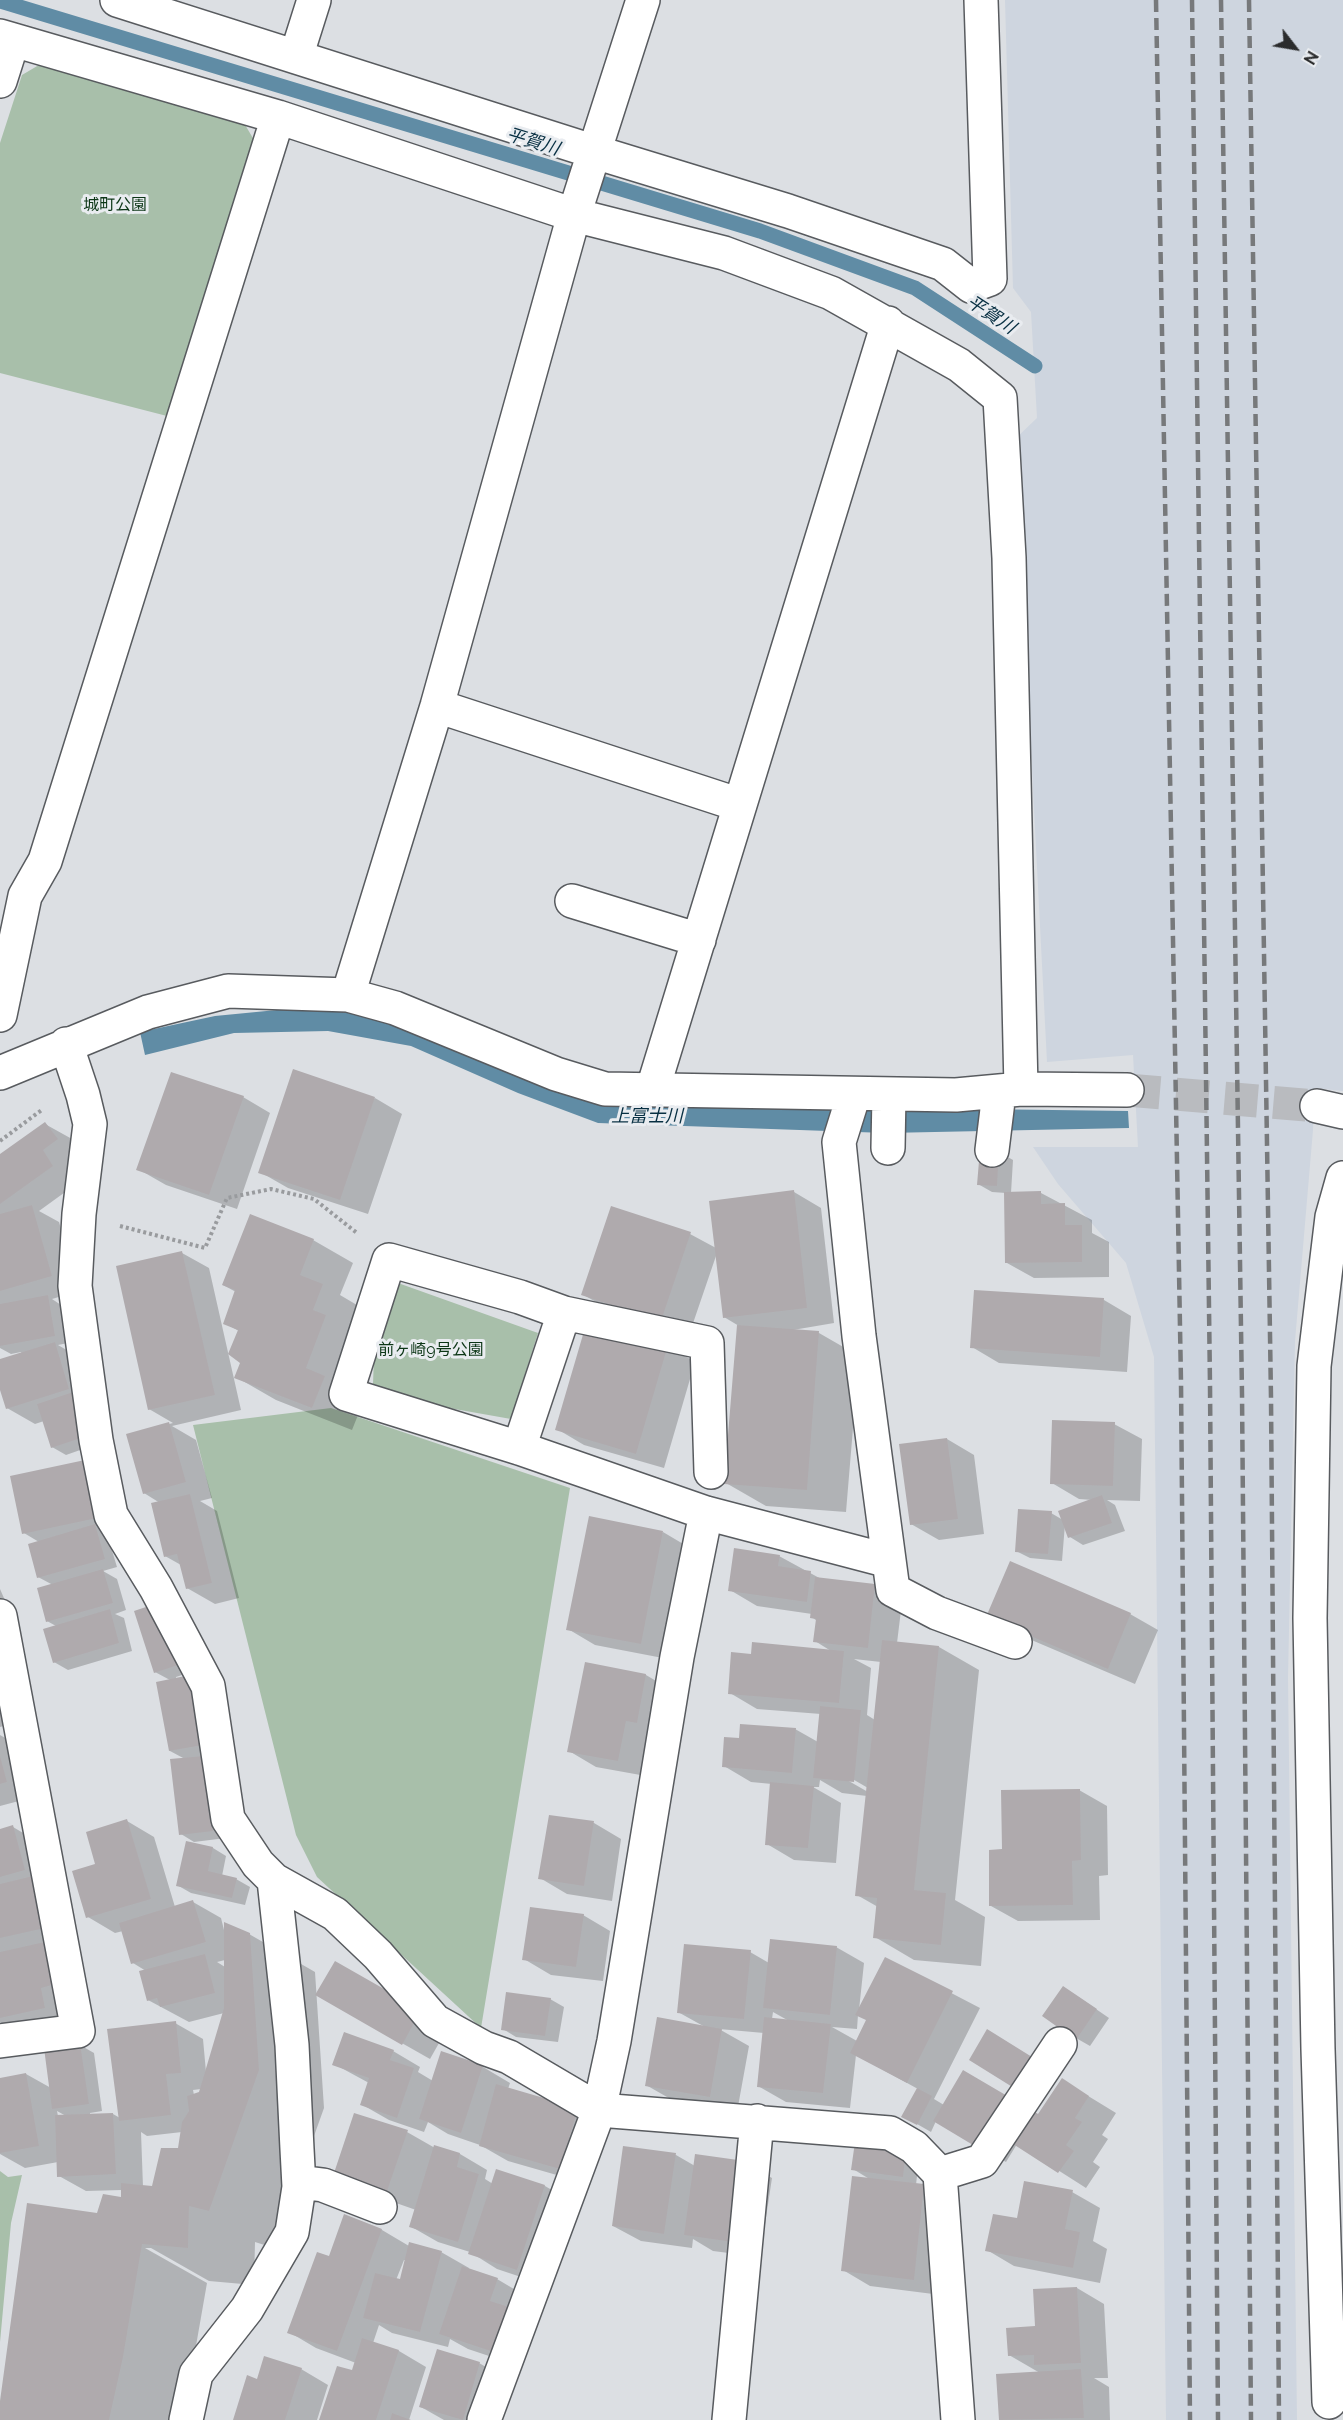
<!DOCTYPE html>
<html>
<head>
<meta charset="utf-8">
<style>
  body { margin:0 }
  #map { position:relative; width:1343px; height:2420px; overflow:hidden; background:#dcdfe3; font-family:Raleway,sans-serif }
  canvas { display:block }
  .north { position:absolute; left:1265px; top:18px; width:60px; height:60px; -webkit-text-stroke:4px #e9ecf0; paint-order:stroke; rotate:121deg; font-size:16px; font-weight:700; line-height:24px; text-align:center; color:#2b2c2d }
  .north::after { content:''; display:block; margin:auto; width:21px; height:27px; background:#2b2c2d; clip-path:polygon(50% 0,100% 100%,50% 72%,0 100%) }
</style>
</head>
<body>
<div id="map">
<canvas width="1343" height="2420"></canvas>
<div class="north">N</div>
</div>
<script>
const context = document.querySelector('canvas').getContext('2d');
context.lineJoin = 'round';
function fill(path, color) { context.fillStyle = color; context.fill(path, 'evenodd'); }
function trace(path, color, width, dash) { context.strokeStyle = color; context.lineWidth = width; context.lineCap = dash ? 'butt' : 'round'; context.setLineDash(dash || []); context.stroke(path); }
function write(font, color, halo, rows, align = 'center') {
  context.font = font + ' Raleway,"Noto Sans JP",sans-serif'; context.lineWidth = 6; context.setLineDash([]); context.textBaseline = 'middle'; context.strokeStyle = halo; context.fillStyle = color; for (const [text, x, y, turn = 0] of rows) {
    context.save(); context.translate(x, y); context.rotate((+turn || 0) * Math.PI / 180); context.textAlign = isNaN(turn) ? turn : align; if (halo) context.strokeText(text, 0, 0); context.fillText(text, 0, 0); context.restore();
  }
}
fill(new Path2D(`
  M1005,0H1343V1091L1314,1088L1313,1130L1295,1341L1288,1678L1297,2420H1166L1154,1357L1126,1263L1058,1184L1033,1147H1138L1133,1055L1047,1062L1015,439L1037,418L1031,312L1013,288Z`), '#ced5df');
fill(new Path2D(`
  M44,62L244,123L257,145L167,416L0,373V143L22,75Z
  M398,1283L538,1333L511,1419L432,1405L373,1384L375,1329Z
  M331,1408L570,1488L481,2028L317,1877L296,1835L193,1425Z
  M0,2171L8,2177L22,2175L11,2223L0,2342Z`), '#a8bfaa');
fill(new Path2D(`
  M287,1009H326L387,1020L599,1104L1128,1111L1129,1128L886,1133L598,1123L518,1093L411,1046L328,1031L234,1033L145,1055L140,1032L215,1016Z`), '#608ca5');
fill(new Path2D(`
  M243,1097L270,1113L237,1209L166,1185L138,1169Z
  M375,1098L402,1114L368,1214L288,1188L260,1172Z
  M45,1124L72,1139L79,1182L39,1211L59,1222L79,1291L52,1299L61,1305L68,1343L58,1345L82,1359L100,1443L66,1455L52,1447L44,1421L35,1424L7,1408L0,1385V1361L22,1354L21,1352L11,1354L0,1348V1156Z
  M999,1152L1013,1160L1011,1193H1041L1092,1220V1233L1109,1242V1277L1034,1278L1007,1263L1006,1193L992,1192L978,1184Z
  M794,1192L821,1208L834,1323L787,1331L819,1333L859,1356L846,1512L766,1506L726,1483L739,1326L724,1317L717,1253L689,1335L610,1310L582,1294L690,1234L716,1248Z
  M313,1240L353,1263L340,1295L362,1308L364,1400L352,1430L276,1400L236,1377L242,1363L239,1331L224,1323L236,1292L223,1285Z
  M182,1253L209,1268L241,1410L172,1426L196,1440L212,1498L200,1501L217,1511L239,1598L215,1604L187,1588L181,1565L165,1556L160,1503L144,1493L127,1435L173,1423L149,1409Z
  M1104,1300L1131,1316L1127,1372L999,1363L972,1347Z
  M668,1346L695,1362L664,1468L584,1445L557,1429Z
  M1114,1424L1142,1439L1140,1501L1107,1500L1115,1505L1125,1531L1083,1545L1070,1537L1065,1524L1062,1561L1030,1558L1016,1551L1051,1513L1063,1520L1093,1500L1079,1499L1052,1483Z
  M947,1439L974,1455L984,1534L939,1540L911,1524Z
  M85,1461L117,1567L103,1571L117,1579L126,1610L115,1614L124,1618L132,1651L68,1670L54,1662L56,1626L47,1621L53,1585L38,1577L39,1542L24,1533Z
  M663,1532L690,1548L668,1659L595,1645L568,1629Z
  M779,1556L823,1580L875,1586L902,1602L897,1643L939,1647L979,1670L955,1900L985,1917L981,1966L914,1960L875,1937L878,1907L857,1895L867,1796L842,1793L820,1780L819,1787H813L841,1803L836,1863L794,1860L767,1844L772,1784L751,1782L724,1766L740,1740L795,1729L818,1742L821,1714L757,1709L730,1693L752,1656L831,1651L815,1641L817,1621L812,1617V1614L757,1606L730,1590ZM854,1659L881,1662L875,1720L867,1715L871,1668ZM849,1777L868,1788V1792L847,1780Z
  M0,1589L7,1605L0,1606Z
  M136,1612L191,1672L176,1677V1679L194,1676L226,1838L194,1842L181,1834L185,1759L170,1751V1680L155,1672Z
  M1130,1614L1158,1630L1135,1684L1015,1633Z
  M0,1616L21,1721L0,1727Z
  M586,1663L646,1675L673,1691L646,1776L596,1767L569,1751Z
  M0,1735L21,1747L34,1797L0,1806Z
  M1079,1790L1107,1806L1108,1875L1099,1876L1100,1920L1018,1921L991,1906L1004,1851Z
  M550,1816L594,1823L621,1839L612,1901L567,1894L540,1878Z
  M127,1821L154,1837L175,1907L193,1902L221,1918L224,1930L249,1934L315,1972L324,2108L274,2248L255,2242L254,2285L209,2281L151,2248H145L207,2283L183,2420H0V2412L98,2214L123,2199L122,2190L86,2191L59,2176L58,2162L25,2168L0,2154V2079L26,2074L51,2088L80,2045L94,2053L102,2111L90,2113V2115L113,2114L120,2118L175,2023L203,2039L206,2072L224,2013L189,2022L148,2000L146,1971L133,1963L123,1931L115,1933L88,1917L97,1865ZM225,1960V1967L217,1962ZM201,2089L200,2093L194,2095L193,2090ZM57,2111L66,2116H58ZM141,2132L147,2136L182,2132L179,2150L154,2188L143,2187Z
  M13,1827L40,1843L72,2024L21,2034L0,2022V1831Z
  M187,1843L213,1848L226,1856L222,1876L236,1879L250,1887L245,1905L191,1893L177,1885Z
  M583,1915L610,1931L603,1981L551,1975L524,1959Z
  M836,1947L864,1963L859,2010L886,1959L980,2008L934,2099L944,2105L1039,2116L1062,2080L1116,2113L1102,2135L1108,2139L1093,2162L1100,2167L1086,2188L1017,2144L1006,2162L936,2121L931,2132L903,2116L918,2089L856,2055L850,2108L786,2102L758,2086L764,2033L719,2029L749,2046L737,2112L674,2101L646,2085L705,2027L678,2012L750,1952L769,1963ZM773,2012L789,2021L772,2019ZM858,2015L867,2020L857,2041L832,2027L857,2029Z
  M317,1995L448,2027L430,2059Z
  M1077,1996L1109,2018L1090,2046L1076,2038Z
  M550,1999L564,2007L558,2042L516,2037L503,2029Z
  M393,2051L420,2067L418,2072L433,2081L442,2053L483,2067L510,2083L508,2089L604,2125L588,2184L508,2161L480,2145L448,2134L428,2122L424,2132L389,2120L361,2104L369,2083L334,2064Z
  M407,2132L435,2148L460,2154L487,2170L485,2179L493,2184L545,2186L572,2202L545,2285L497,2269L470,2252L438,2242L410,2226L416,2210L362,2191Z
  M624,2147L676,2155L695,2166L745,2163L772,2178L760,2257L713,2251L693,2239L692,2248L641,2241L613,2226Z
  M919,2158L916,2185L924,2186L951,2201L941,2295L870,2286L843,2270L871,2180L853,2169Z
  M1072,2192L1100,2208L1093,2241L1107,2249L1100,2283L1014,2266L987,2250L1018,2220Z
  M345,2216L382,2230L409,2246L441,2252L469,2268L468,2270L497,2279L524,2295L536,2324L522,2367L468,2349L450,2339L448,2347L392,2333L379,2325L373,2343L399,2351L426,2367L409,2420H321L353,2372L356,2363L316,2348L289,2332L329,2258ZM404,2260H406L401,2281L396,2280Z
  M1077,2288L1104,2304L1108,2378H1094L1109,2387L1110,2420H1000L998,2375L1040,2373L1009,2355Z
  M479,2363L507,2379L494,2420H444L421,2407Z
  M301,2369L328,2385L317,2420H234Z`), '#0003');
trace(new Path2D(`
  M0,1L760,231L915,288L1035,366`), '#608ca5', 15);
fill(new Path2D(`
  M293,1069L375,1097L340,1200L258,1173Z
  M171,1072L244,1096L209,1195L136,1170Z
  M45,1122L58,1139L43,1150L53,1166L0,1204V1154Z
  M980,1149L999,1150L997,1186L977,1185Z
  M794,1190L807,1308L723,1318L709,1201Z
  M1041,1191V1204L1065,1203V1225H1082V1262L1005,1263L1004,1192Z
  M32,1205L52,1276L0,1291V1214Z
  M611,1206L691,1232L661,1321L581,1295Z
  M250,1214L314,1239L300,1275L323,1284L313,1310L326,1315L306,1368L325,1376L312,1408L234,1378L240,1363L228,1354L238,1330L223,1324L235,1290L222,1285Z
  M182,1251L215,1395L148,1410L116,1266Z
  M974,1290L1104,1298L1100,1357L970,1348Z
  M48,1295L55,1336L0,1346V1304Z
  M587,1321L668,1345L636,1454L555,1430Z
  M737,1325L819,1331L807,1490L724,1484Z
  M55,1342L69,1389L6,1409L0,1390V1359Z
  M73,1392L87,1436L51,1448L37,1404Z
  M1052,1420L1115,1422L1113,1486L1050,1484Z
  M169,1422L186,1482L143,1494L126,1434Z
  M947,1438L958,1519L910,1525L899,1444Z
  M85,1460L97,1518L22,1534L10,1476Z
  M190,1494L212,1583L186,1589L177,1554L164,1557L151,1503Z
  M1102,1495L1112,1523L1068,1538L1058,1511Z
  M1018,1509L1052,1511L1048,1554L1015,1552Z
  M589,1516L663,1531L641,1644L566,1630Z
  M95,1524L105,1559L37,1578L28,1544Z
  M734,1548L780,1555L778,1566L811,1571L807,1602L728,1591Z
  M1010,1561L1131,1613L1108,1669L986,1617Z
  M103,1569L113,1603L46,1622L37,1588Z
  M815,1577L875,1584L868,1648L813,1642L816,1619L810,1618Z
  M158,1603L178,1665L154,1673L134,1611Z
  M110,1609L119,1643L53,1663L43,1629Z
  M882,1640L939,1646L914,1890L946,1893L941,1945L873,1938L877,1898L855,1896Z
  M752,1642L844,1651L839,1703L728,1694L731,1652L751,1654Z
  M585,1662L646,1674L637,1723L626,1721L618,1761L567,1752Z
  M195,1674L208,1744L169,1751L156,1682Z
  M820,1706L861,1710L854,1782L813,1778Z
  M740,1724L796,1728L792,1773L722,1767L724,1737L739,1738Z
  M0,1756L7,1782L0,1784Z
  M204,1756L213,1831L179,1835L170,1759Z
  M770,1782L814,1786L808,1848L765,1845Z
  M1080,1789L1081,1860L1072,1861L1073,1905L989,1906V1850L1002,1849L1001,1790Z
  M549,1815L594,1821L584,1886L538,1879Z
  M127,1819L151,1899L86,1918L72,1871L95,1864L86,1832Z
  M13,1825L25,1870L0,1877V1829Z
  M186,1841L213,1847L208,1871L237,1878L232,1898L176,1886Z
  M33,1876L45,1928L0,1938V1884Z
  M193,1900L206,1942L131,1964L119,1923Z
  M530,1907L584,1914L576,1967L522,1960Z
  M224,1922L250,1933L259,2070L209,2211L189,2206L188,2248L142,2244L123,2357L109,2420H0V2401L27,2203L97,2213L103,2194L121,2197V2183L152,2186L161,2148H178L182,2122L189,2111L187,2096L199,2092L224,2008Z
  M770,1939L837,1946L830,2015L763,2008Z
  M49,1941L59,1983L41,1988L45,2008L0,2018V1952Z
  M684,1944L751,1950L744,2019L677,2013Z
  M205,1954L215,1993L160,2007L157,1998L147,2001L139,1971Z
  M885,1957L953,1991L907,2083L850,2053L866,2020L855,2015Z
  M335,1961L421,2010L402,2045L315,1995Z
  M1063,1986L1097,2009L1076,2040L1042,2016Z
  M506,1992L551,1998L545,2036L501,2030Z
  M657,2017L722,2029L710,2097L645,2086Z
  M764,2017L831,2024L823,2093L757,2087Z
  M176,2021L181,2073L166,2074L171,2115L119,2121L107,2029Z
  M987,2029L1032,2057L1014,2088L969,2060Z
  M344,2032L394,2050L390,2060L414,2068L397,2118L360,2105L369,2078L332,2065Z
  M80,2043L89,2104L52,2109L44,2048Z
  M441,2051L483,2065L461,2133L419,2119Z
  M963,2070L1009,2097L978,2148L933,2121Z
  M26,2073L39,2146L0,2153V2078Z
  M1062,2078L1089,2096L1075,2118L1082,2122L1066,2145L1074,2151L1058,2173L1010,2142L1032,2110L1038,2114Z
  M496,2084L578,2108L560,2169L479,2146Z
  M917,2088L932,2096L917,2125L901,2117Z
  M113,2113L116,2174L57,2177L55,2115Z
  M354,2113L408,2130L386,2194L333,2176Z
  M855,2142L906,2149L903,2177L851,2170Z
  M434,2145L460,2153L457,2167L479,2174L458,2242L409,2227Z
  M623,2146L676,2153L664,2234L612,2226Z
  M695,2154L745,2161L733,2242L684,2235Z
  M496,2169L545,2185L517,2270L468,2254Z
  M852,2176L924,2184L914,2280L841,2271Z
  M1024,2181L1073,2190L1065,2229L1080,2232L1073,2268L985,2251L993,2214L1017,2218Z
  M344,2214L382,2229L337,2351L287,2333L317,2252L329,2256Z
  M409,2242L442,2251L420,2332L363,2318L375,2273L400,2279Z
  M462,2266L498,2278L490,2301L509,2307L494,2352L439,2334Z
  M1077,2287L1081,2363L1034,2365V2355L1008,2356L1006,2328L1035,2326L1033,2289Z
  M362,2338L399,2350L376,2420H319L337,2366L352,2370Z
  M437,2349L480,2362L463,2420L419,2407Z
  M264,2356L302,2368L285,2420H233L247,2375L257,2379Z
  M1081,2369L1084,2418L999,2420L996,2374Z
  M392,2413L411,2420H390Z`), '#afaaad');
trace(new Path2D(`
  M1127,1090L1317,1106`), '#b9bbbf', 33, [33, 16]);
const minor = new Path2D(`
  M117,0L595,152L788,211L943,264L971,286L990,279L981,0
  M0,36L278,117L574,215L724,253L831,293L959,365L1000,398L1009,558L1021,1089
  M296,57L314,0
  M0,81L13,40
  M437,706L740,805
  M572,901L699,940
  M348,995L437,706L574,215L643,0
  M0,1015L25,896L45,861L278,117
  M66,1044L83,1095L90,1124L79,1214L75,1286L96,1440L111,1515L156,1588L208,1686L228,1819L258,1864L274,1880L335,1914L378,1955L435,2021L484,2048L509,2057L599,2110L890,2133L914,2147L940,2174L958,2420
  M0,1073L148,1012L228,991L348,995L395,1008L556,1074L605,1089L956,1095L1021,1089L1127,1090
  M653,1088L888,323
  M854,1094L839,1142L859,1336L893,1590L937,1613L1015,1642
  M1317,1106L1343,1112
  M888,1148L889,1094
  M992,1150L999,1093
  M564,1313L707,1343L711,1472
  M519,1448L564,1313L520,1297L389,1260L346,1394L519,1448L706,1513L889,1561
  M0,1616L78,2031L0,2041
  M940,2174L982,2161L1060,2044
  M299,2182L323,2185L380,2207
  M1329,2402L1318,2049L1310,1618L1314,1366L1332,1217L1343,1178
  M186,2420L196,2374L247,2309L292,2232L299,2187L297,2149L292,2045L274,1880
  M484,2420L599,2110L614,2041L677,1657L706,1513
  M729,2420L757,2121`);
trace(minor, '#585b5f', 36);
trace(new Path2D(`
  M0,1141L43,1109
  M120,1226L205,1248L227,1198L271,1189L314,1199L357,1233`), '#999b9e', 4, [3, 3]);
trace(minor, '#fff', 33);
trace(new Path2D(`
  M1156,0L1181,1382L1190,2420
  M1192,0L1210,1385L1218,2420
  M1221,0L1242,1394L1251,2420
  M1249,0L1271,1398L1279,2420`), '#77797b', 4.5, [12, 6]);
write('16px', '#0c3616', '#e9ecf0', [
  ["城町公園",115,205],
  ["前ヶ崎9号公園",431,1350]
]);
write('italic 18px', '#072f42', '#e9ecf0', [
  ["平賀川",533,142,17],
  ["平賀川",991,315,33],
  ["上富士川",647,1117]
]);
</script>
</body>
</html>
